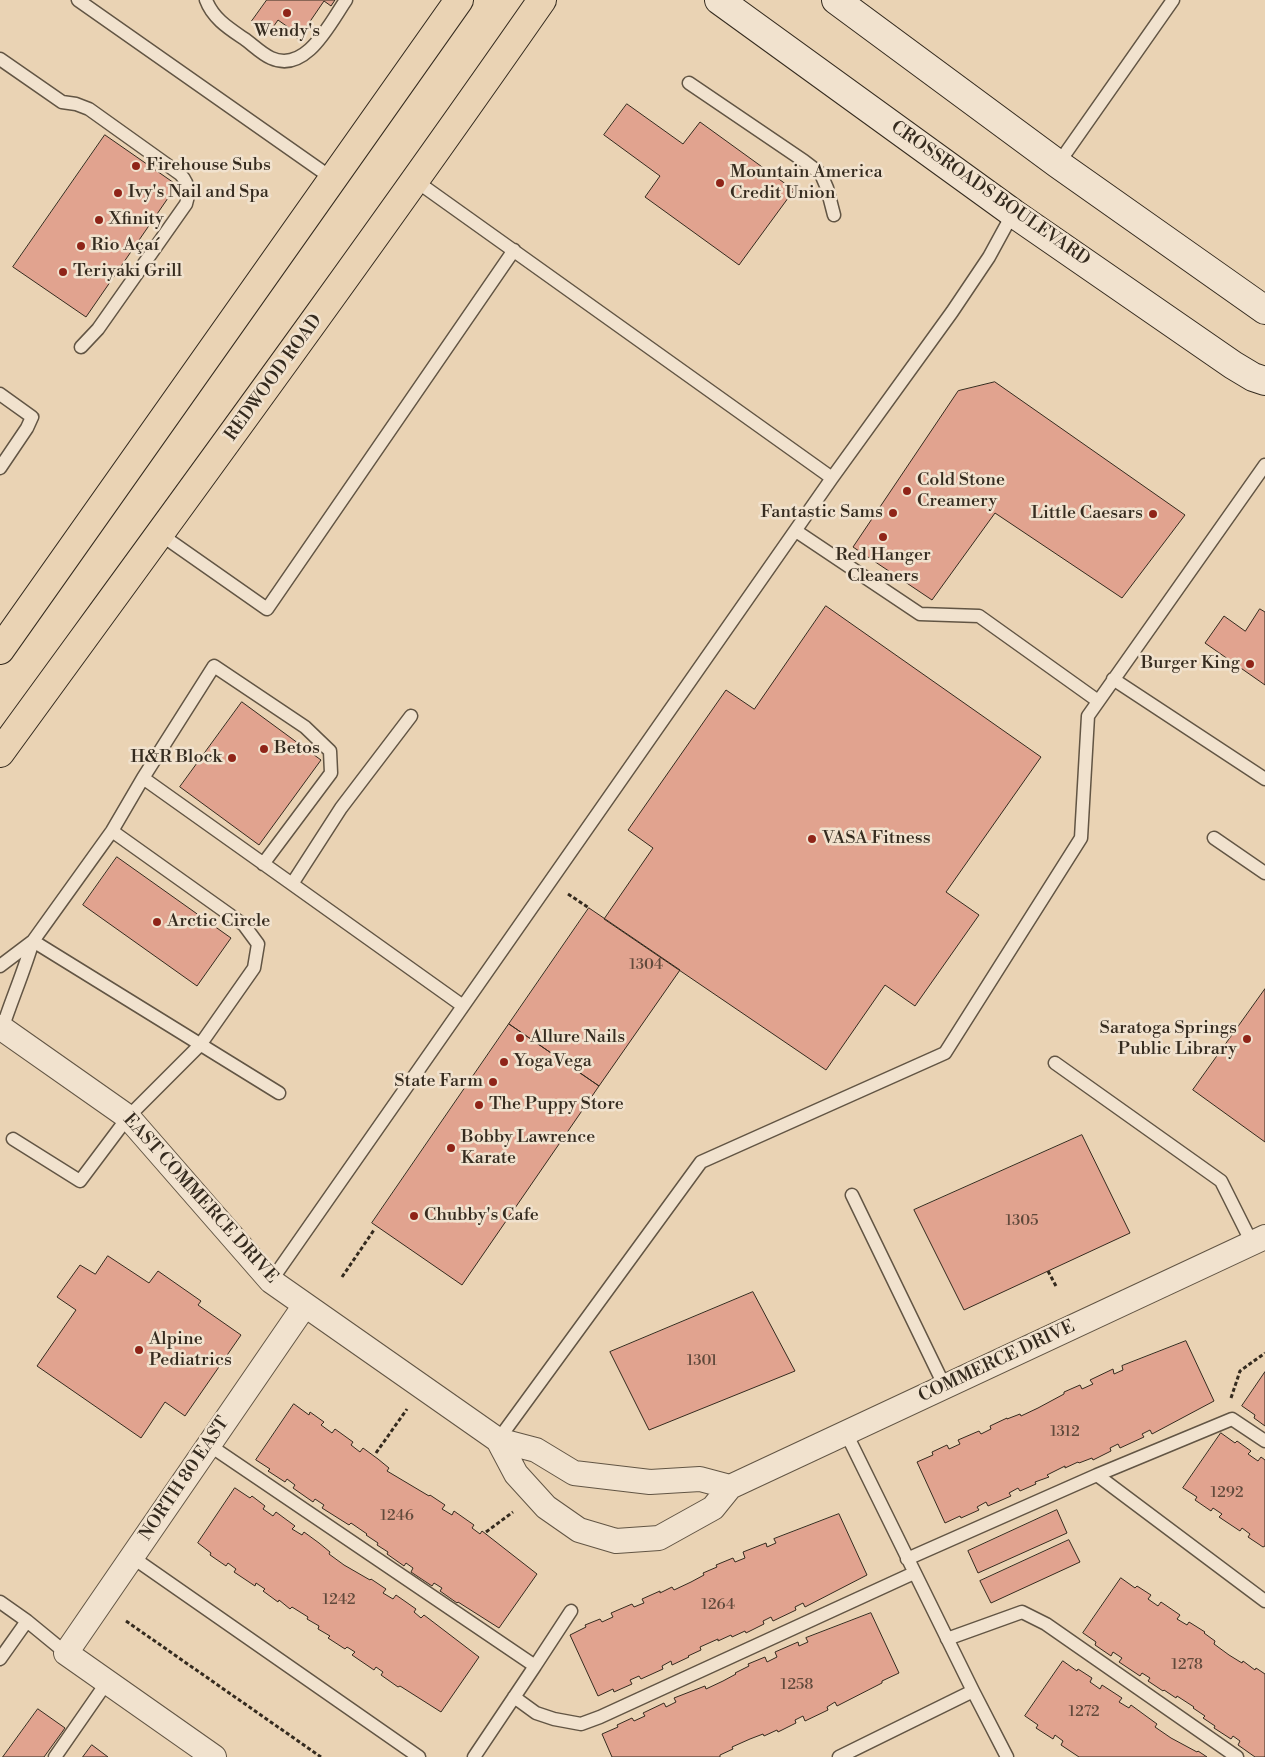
<!DOCTYPE html>
<html>
<head>
<meta charset="utf-8">
<style>
  body { margin:0 }
  canvas { display:block; background:#ead3b4 }
</style>
</head>
<body>
<canvas width="1265" height="1757"></canvas>
<script>
const context = document.querySelector('canvas').getContext('2d');
context.lineJoin = 'round';
function fill(path, color) { context.fillStyle = color; context.fill(path, 'evenodd'); }
function trace(path, color, width, dash) { context.strokeStyle = color; context.lineWidth = width; context.lineCap = dash ? 'butt' : 'round'; context.setLineDash(dash || []); context.stroke(path); }
function write(font, color, halo, rows, align = 'center') {
  context.font = font + ' "Libre Bodoni",serif'; context.lineWidth = 5; context.setLineDash([]); context.textBaseline = 'middle'; context.strokeStyle = halo; context.fillStyle = color; for (const [text, x, y, turn = 0] of rows) {
    context.save(); context.translate(x, y); context.rotate((+turn || 0) * Math.PI / 180); context.textAlign = isNaN(turn) ? turn : align; if (halo) context.strokeText(text, 0, 0); context.fillText(text, 0, 0); context.restore();
  }
}
const building = new Path2D(`
  M267,0H335L331,6L324,1L298,39L293,35L295,32L278,20L269,33L252,21Z
  M627,104L683,144L700,122L794,190L739,265L645,197L660,176L604,135Z
  M105,135L177,185L86,317L13,267Z
  M995,382L1185,515L1122,598L995,513L932,600L853,547L958,391Z
  M826,606L1041,757L946,892L979,915L915,1006L885,985L826,1070L604,919L653,848L628,830L726,690L754,709Z
  M1260,609L1265,612V685L1205,643L1224,616L1245,631Z
  M242,702L321,760L259,845L180,787Z
  M117,857L231,938L197,986L83,905Z
  M589,908L680,970L599,1086L509,1024Z
  M1265,989V1142L1193,1090Z
  M509,1024L599,1086L462,1285L372,1223Z
  M1082,1135L1130,1233L964,1310L914,1210Z
  M108,1256L149,1283L158,1271L201,1301L198,1305L241,1335L185,1416L165,1402L141,1438L37,1366L76,1310L57,1297L80,1265L95,1274Z
  M753,1292L795,1371L649,1430L610,1352Z
  M1186,1341L1214,1401L1152,1434L1150,1430L1142,1434L1144,1437L1120,1448L1118,1444L1110,1448L1111,1451L1093,1460L1092,1458L1079,1463L1078,1462L1065,1468V1466L1047,1475L1049,1477L1035,1482L1036,1484L1020,1491L1018,1488L1009,1493L1011,1496L988,1506L986,1502L977,1507L979,1510L961,1518L960,1516L945,1523L917,1462L933,1455L932,1452L947,1445L949,1449L960,1444L958,1440L979,1431L981,1434L991,1429L990,1426L1007,1418V1419L1020,1414L1021,1416L1038,1408L1064,1394V1392L1080,1385L1082,1389L1093,1384L1090,1380L1113,1369L1114,1374L1123,1370L1122,1366Z
  M1265,1372V1426L1254,1418L1255,1415L1242,1406Z
  M294,1404L309,1415L310,1412L324,1422L321,1425L332,1433L335,1429L353,1442L351,1445L360,1452L363,1448L378,1459L389,1468L387,1471L429,1496L430,1495L445,1505L442,1509L452,1515L454,1511L474,1525L472,1528L480,1534L482,1531L537,1574L499,1628L458,1602L457,1603L440,1591L442,1588L434,1583L432,1586L411,1572L413,1568L406,1563L404,1566L387,1554L388,1552L377,1545L378,1543L366,1535L367,1534L351,1523L349,1525L322,1508L324,1505L315,1499L313,1502L293,1488L295,1485L287,1479L285,1482L268,1471L270,1469L256,1460Z
  M1221,1433L1235,1443L1237,1441L1251,1451L1248,1454L1258,1461L1261,1457L1265,1460V1546L1263,1547L1248,1537L1250,1534L1242,1528L1240,1531L1219,1517L1222,1514L1213,1508L1211,1511L1195,1500L1197,1497L1183,1488Z
  M235,1488L250,1498L252,1496L265,1506L263,1509L273,1516L276,1512L295,1526L292,1529L302,1535L304,1532L319,1543L330,1552L329,1554L344,1565L370,1580L371,1579L386,1589L383,1593L393,1599L396,1595L416,1609L414,1612L421,1618L424,1615L479,1657L441,1712L400,1686L398,1687L381,1675L383,1672L376,1667L374,1670L352,1655L355,1652L347,1647L345,1649L328,1638L330,1636L318,1629L319,1626L307,1619L308,1617L292,1607L290,1609L279,1600L278,1602L263,1591L265,1589L256,1583L255,1586L234,1572L236,1569L228,1563L226,1566L210,1555L211,1553L198,1543Z
  M1057,1510L1067,1533L978,1573L968,1551Z
  M839,1514L867,1575L805,1607L803,1603L795,1607L796,1610L773,1621L771,1617L763,1621L764,1624L746,1633L745,1631L732,1637L731,1635L718,1641V1639L700,1647L701,1650L688,1656L689,1657L672,1665L671,1661L662,1666L663,1669L641,1679L639,1676L630,1680L632,1684L614,1692L613,1689L598,1696L570,1635L586,1627L585,1625L600,1619L602,1622L613,1617L611,1613L632,1604L634,1607L644,1603L642,1599L660,1591V1593L672,1587L674,1590L691,1582L704,1575L703,1573L717,1567L716,1565L733,1558L735,1562L745,1558L743,1552L766,1543L767,1547L776,1543L774,1539Z
  M1069,1540L1080,1562L991,1603L980,1581Z
  M1121,1578L1135,1588L1137,1586L1151,1595L1148,1599L1158,1606L1161,1602L1180,1615L1177,1619L1187,1625L1189,1622L1205,1632L1204,1633L1215,1641L1214,1644L1229,1655L1242,1663L1243,1661L1255,1670L1256,1668L1265,1674V1757H1255L1238,1745L1240,1741L1233,1736L1231,1739L1214,1728L1215,1726L1203,1718L1205,1716L1193,1708L1194,1707L1177,1696L1176,1698L1164,1690L1163,1691L1148,1681L1150,1678L1142,1673L1140,1676L1119,1662L1122,1658L1113,1652L1111,1656L1095,1645L1096,1642L1083,1633Z
  M871,1613L899,1673L882,1681V1683L837,1706L835,1702L827,1707L828,1710L805,1721L803,1716L795,1720L796,1723L778,1732L777,1730L764,1736L763,1734L750,1739L732,1747L733,1749L720,1755V1757H612L602,1734L618,1727L617,1725L632,1718L634,1721L645,1716L643,1713L664,1703L666,1707L676,1702L674,1698L692,1691L705,1686L706,1689L723,1681L736,1674L735,1673L749,1666L748,1664L765,1657L767,1662L777,1657L775,1652L798,1642L799,1646L808,1642L806,1638Z
  M1063,1661L1077,1671L1078,1669L1092,1678L1090,1682L1100,1689L1102,1685L1122,1698L1119,1702L1129,1708L1131,1705L1146,1716L1157,1724L1155,1727L1171,1738L1197,1752L1198,1751L1207,1757H1079L1061,1745L1063,1741L1055,1735L1053,1739L1036,1728L1038,1725L1025,1716Z
  M38,1709L65,1728L44,1757H3Z
  M92,1745L108,1757H83Z`);
fill(building, '#e1a38f');
trace(building, '#352b1f', 1);
const service = new Path2D(`
  M78,0L333,179
  M206,0C213,19 230,29 246,40C254,46 262,54 271,58C306,74 330,23 346,0
  M0,59L62,102L76,104L89,109L180,174C189,183 190,192 186,204L98,329L81,347
  M689,83L804,161L821,174L827,188L834,215
  M1058,164L1173,0
  M416,181L832,478
  M0,394L32,417L27,428L0,468
  M796,531L920,614L979,616L1098,701
  M160,534L267,609L514,250
  M1113,679L1265,779
  M411,716L341,808L292,884L463,1006
  M143,778L214,666L305,727L330,751L331,773L263,864
  M1214,838L1265,873
  M33,941L279,1093
  M0,966L33,941L112,831L143,778L292,884
  M2,1029C12,999 24,971 33,941
  M1055,1063L1221,1181L1252,1243
  M13,1139L80,1181L128,1117L200,1045L254,968L258,944L244,925L112,831
  M852,1195L945,1387
  M271,1281L832,478L952,312L989,257L1013,213
  M846,1433L973,1691L1007,1757
  M498,1440L701,1162L945,1053L1081,838L1088,716L1265,465
  M209,1445L535,1666L474,1757
  M1097,1475L1232,1419L1265,1441
  M132,1557L419,1757
  M907,1559L1097,1475L1265,1601
  M0,1602L27,1621L66,1653
  M947,1639L1022,1612L1046,1624L1237,1757
  M0,1659L27,1621
  M535,1666L571,1611
  M514,1697L536,1713L554,1719L581,1724L600,1717L914,1573
  M55,1757L107,1682
  M839,1757L973,1691`);
const minor = new Path2D(`
  M0,1027L128,1117L271,1281L498,1440L536,1450L574,1473L650,1482L700,1479L730,1487
  M498,1440L516,1474L546,1507L579,1530L616,1541L659,1538L713,1508L730,1487L1265,1237
  M214,1757L66,1653L305,1305`);
const secondary = new Path2D(`
  M719,0L1013,213L1233,365L1253,377L1265,381
  M836,0L1058,164L1265,310`);
const primary = new Path2D(`
  M0,650L459,0
  M0,753C182,503 365,254 542,0`);
trace(service, '#625544', 15);
trace(minor, '#625544', 26);
trace(secondary, '#352b1f', 30);
trace(primary, '#352b1f', 30);
trace(new Path2D(`
  M568,894L589,908
  M1048,1271L1057,1288
  M342,1277L374,1230
  M1231,1398L1240,1371L1265,1353
  M376,1453L407,1409
  M486,1532L513,1512
  M126,1621L321,1757`), '#352b1f', 3, [4, 2.5]);
trace(service, '#f1e2ce', 12);
trace(minor, '#f1e2ce', 24);
trace(secondary, '#f1e2ce', 28);
trace(primary, '#ead3b4', 28);
for (const [x, y, r, color] of [
  [287,13,5,"#8f2418"],
  [136,166,5,"#8f2418"],
  [720,183,5,"#8f2418"],
  [118,193,5,"#8f2418"],
  [99,220,5,"#8f2418"],
  [81,246,5,"#8f2418"],
  [63,272,5,"#8f2418"],
  [907,491,5,"#8f2418"],
  [893,513,5,"#8f2418"],
  [1153,514,5,"#8f2418"],
  [883,537,5,"#8f2418"],
  [1250,664,5,"#8f2418"],
  [264,749,5,"#8f2418"],
  [232,758,5,"#8f2418"],
  [812,839,5,"#8f2418"],
  [157,922,5,"#8f2418"],
  [520,1038,5,"#8f2418"],
  [1247,1039,5,"#8f2418"],
  [504,1062,5,"#8f2418"],
  [493,1082,5,"#8f2418"],
  [479,1105,5,"#8f2418"],
  [451,1148,5,"#8f2418"],
  [414,1216,5,"#8f2418"],
  [139,1350,5,"#8f2418"]
]) { const dot = new Path2D(); dot.arc(x, y, r, 0, 2 * Math.PI); context.fillStyle = color; context.fill(dot); trace(dot, '#f1e2ce', 2); }
write('15px', '#60493b', null, [
  ["1304",646,965],
  ["1305",1022,1221],
  ["1301",702,1361],
  ["1312",1065,1432],
  ["1292",1227,1493],
  ["1246",397,1516],
  ["1242",339,1600],
  ["1264",718,1605],
  ["1278",1187,1665],
  ["1258",797,1685],
  ["1272",1084,1712]
]);
write('18px', '#352b1f', '#f1e2ce', [
  ["Wendy's",287,32,"center"],
  ["Firehouse Subs",146,166],
  ["Mountain America",730,173],
  ["Credit Union",730,194],
  ["Ivy's Nail and Spa",128,193],
  ["Xfinity",109,220],
  ["Rio Açaí",91,246],
  ["Teriyaki Grill",73,272],
  ["Cold Stone",917,481],
  ["Creamery",917,502],
  ["Fantastic Sams",883,513,"right"],
  ["Little Caesars",1143,514,"right"],
  ["Red Hanger",883,556,"center"],
  ["Cleaners",883,577,"center"],
  ["Burger King",1240,664,"right"],
  ["Betos",274,749],
  ["H&R Block",222,758,"right"],
  ["VASA Fitness",822,839],
  ["Arctic Circle",167,922],
  ["Saratoga Springs",1237,1029,"right"],
  ["Public Library",1237,1050,"right"],
  ["Allure Nails",530,1038],
  ["YogaVega",514,1062],
  ["State Farm",483,1082,"right"],
  ["The Puppy Store",489,1105],
  ["Bobby Lawrence",461,1138],
  ["Karate",461,1159],
  ["Chubby's Cafe",424,1216],
  ["Alpine",149,1340],
  ["Pediatrics",149,1361]
], 'left');
write('18px', '#352b1f', '#f1e2ce', [
  ["CROSSROADS BOULEVARD",990,194,35],
  ["REDWOOD ROAD",274,378,-54],
  ["EAST COMMERCE DRIVE",200,1199,48],
  ["COMMERCE DRIVE",997,1362,-25],
  ["NORTH 80 EAST",185,1479,-56]
]);
</script>
</body>
</html>
